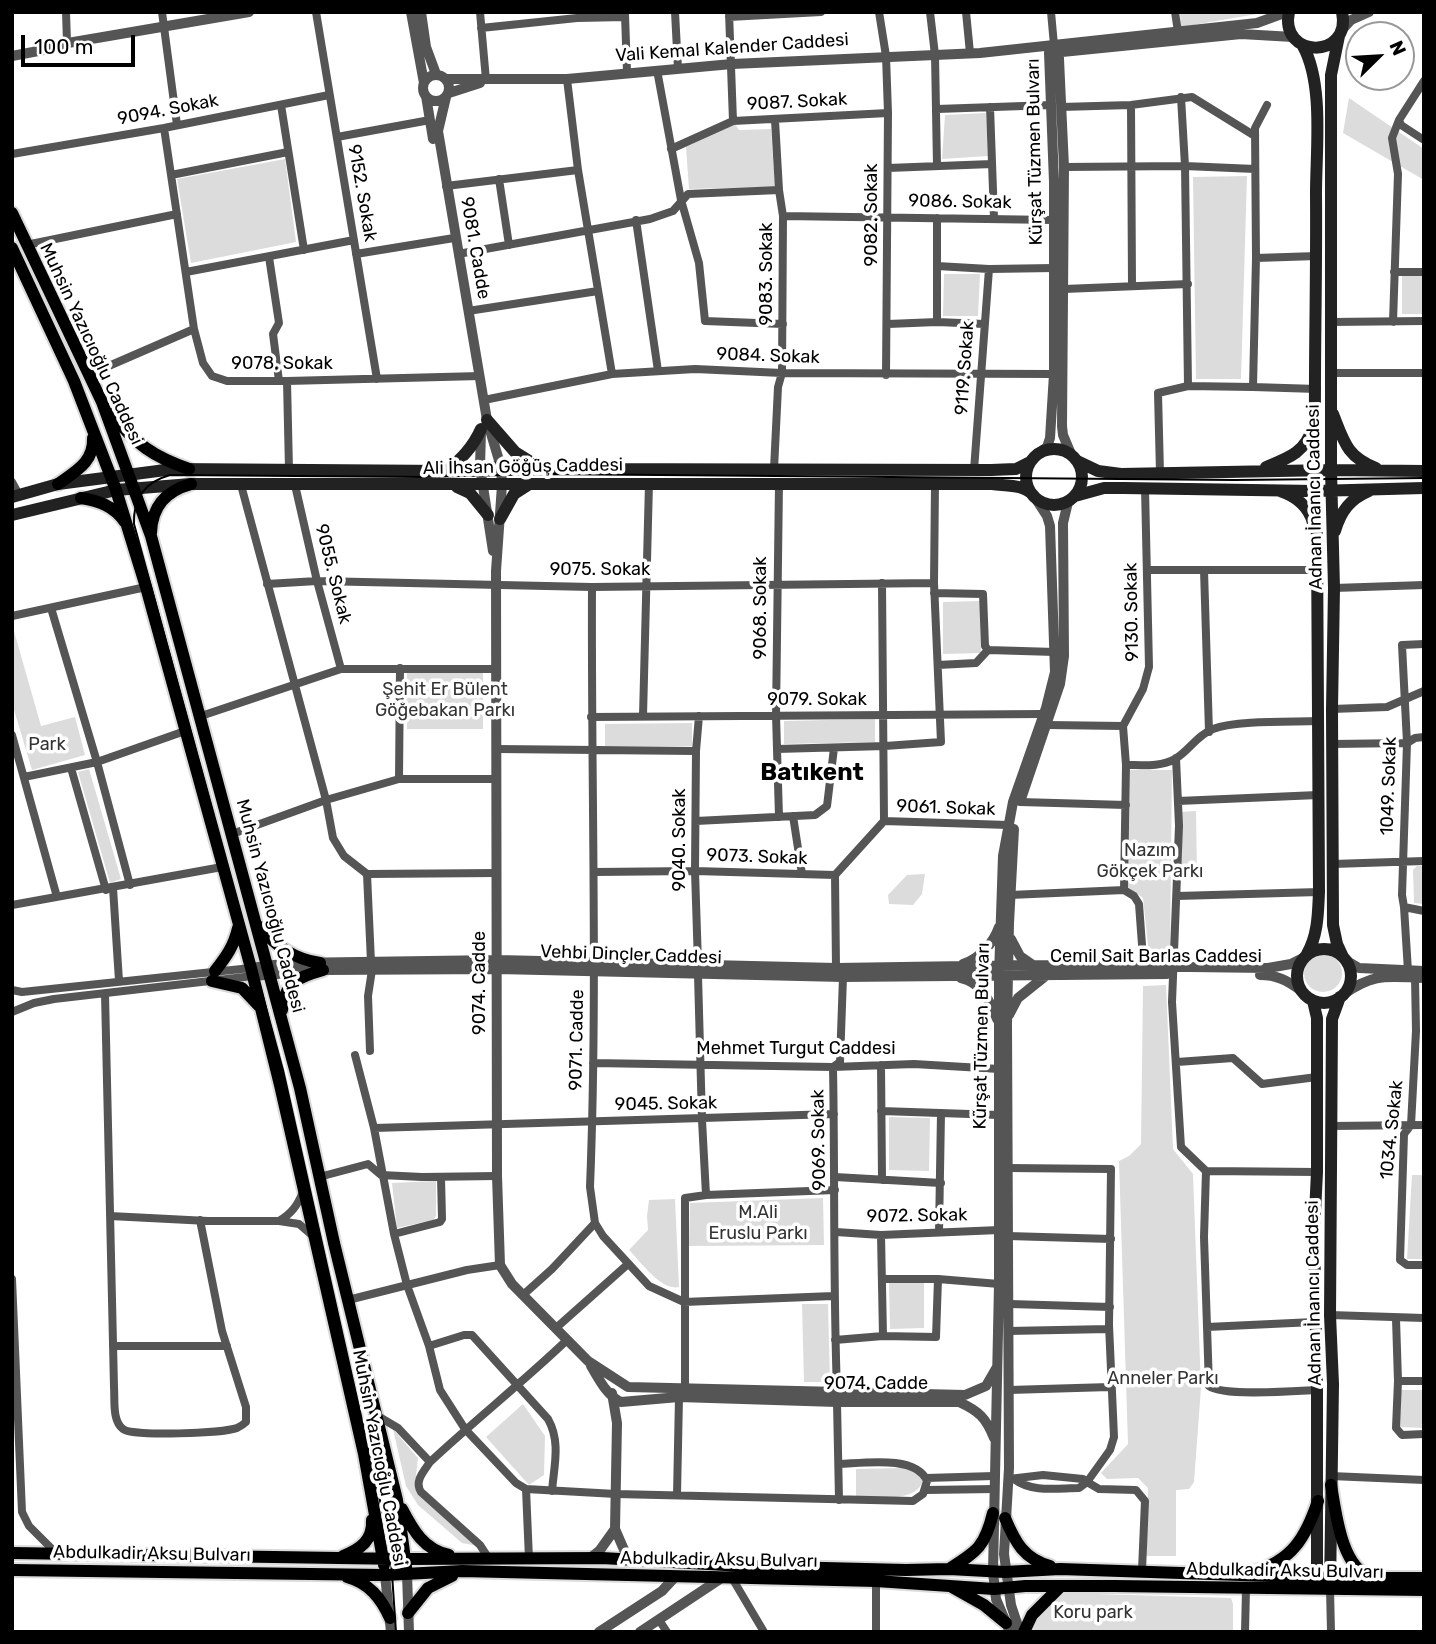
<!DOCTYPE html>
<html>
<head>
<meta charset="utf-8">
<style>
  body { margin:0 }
  #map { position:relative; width:1436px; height:1644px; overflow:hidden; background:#fff; font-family:Rubik,sans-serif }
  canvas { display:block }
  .frame { position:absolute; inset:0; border:14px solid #000; pointer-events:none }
  .north { position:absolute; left:1345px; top:21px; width:70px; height:70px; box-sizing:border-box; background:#fff; border:2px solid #999; border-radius:50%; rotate:66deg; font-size:19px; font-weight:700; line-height:28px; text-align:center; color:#000 }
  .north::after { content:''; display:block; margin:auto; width:24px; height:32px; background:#000; clip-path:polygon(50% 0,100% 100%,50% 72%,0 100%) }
  .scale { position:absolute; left:21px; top:35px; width:114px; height:32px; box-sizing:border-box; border:4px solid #000; border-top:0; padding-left:9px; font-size:21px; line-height:24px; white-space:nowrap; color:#000; -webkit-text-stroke:5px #fff; paint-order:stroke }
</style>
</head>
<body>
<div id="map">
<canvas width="1436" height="1644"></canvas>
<div class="frame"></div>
<div class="north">N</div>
<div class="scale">100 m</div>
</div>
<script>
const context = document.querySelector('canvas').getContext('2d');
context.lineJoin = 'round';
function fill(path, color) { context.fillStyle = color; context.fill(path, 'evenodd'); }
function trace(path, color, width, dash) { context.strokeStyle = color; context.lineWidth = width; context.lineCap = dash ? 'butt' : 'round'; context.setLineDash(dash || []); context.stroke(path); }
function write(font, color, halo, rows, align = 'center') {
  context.font = font + ' Rubik,sans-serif'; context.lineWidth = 7; context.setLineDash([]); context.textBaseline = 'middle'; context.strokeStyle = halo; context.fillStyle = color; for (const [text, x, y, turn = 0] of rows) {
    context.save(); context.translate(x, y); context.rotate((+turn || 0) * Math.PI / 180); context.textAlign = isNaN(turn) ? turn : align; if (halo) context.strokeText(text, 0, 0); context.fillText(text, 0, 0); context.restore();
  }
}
fill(new Path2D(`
  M1180,12H1269L1181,27Z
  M1349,98L1424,149V180L1343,133Z
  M986,113L988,156L942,159L945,115Z
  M735,124L739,130L771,129L775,187L689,189L686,147Z
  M285,159L296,242L191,263L177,179Z
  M1247,176L1241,379H1196L1193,177Z
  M944,274H980L978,316H943Z
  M1402,275H1424V314H1402Z
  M980,601L981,653L943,654V602Z
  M12,624L41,726L75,717L85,755L32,770L12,703Z
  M407,673H483V729H407Z
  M875,719V742L784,744V721Z
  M692,723V746H605V724Z
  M89,769L121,879L110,883L78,772Z
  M1130,770H1172L1170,955H1149L1143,898L1128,887Z
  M1196,811L1197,876H1181L1180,812Z
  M1417,866H1424V904L1414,903L1413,870Z
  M925,874L922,894L913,905L889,904L888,895L907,875Z
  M1304 973a19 19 0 1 1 38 0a19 19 0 1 1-38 0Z
  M1166,985L1173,1149L1193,1174L1201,1388L1194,1482L1189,1489L1176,1490V1556H1146L1148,1488L1138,1478L1107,1479L1101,1473L1128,1444L1119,1161L1129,1156L1141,1144L1143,986Z
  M889,1117L930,1118L929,1171L889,1170Z
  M1412,1175H1424V1259H1407Z
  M436,1181V1216L433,1220L397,1228L392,1183Z
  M823,1198L824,1245L689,1246L690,1203Z
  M675,1199L679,1287C661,1291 641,1262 629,1250L648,1230L647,1216L649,1200Z
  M924,1281V1328L890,1329L889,1282Z
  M802,1304H828L830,1382H804Z
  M1399,1390H1424V1428L1399,1427Z
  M523,1404L545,1436L544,1475L529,1485L486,1437Z
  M393,1429L418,1458L415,1484L478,1546L462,1543L418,1505L406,1486Z
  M902,1468C912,1470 918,1472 923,1481C915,1504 875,1496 856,1496V1469Z
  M1062,1593L1231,1598L1233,1604V1632H1029L1031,1620Z`), '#dcdcdc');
const primary = new Path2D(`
  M12,213L102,402L151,536L300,1088L334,1243L397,1500L407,1574
  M12,248L74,381L116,490L146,587L251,968L280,1085L364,1454L384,1565
  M112,414C135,444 154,457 189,469
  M58,484C76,471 94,462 93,438
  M81,498C99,501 114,506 125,522
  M151,533C152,506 166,491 191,484
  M260,927C277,947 294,959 320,963
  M215,971C226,957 234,946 238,928
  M212,981L242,988L259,1006
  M282,1010C285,982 298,977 323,970
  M1331,1485C1336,1513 1341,1567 1371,1577
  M402,1509C413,1530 424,1550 449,1555
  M1005,1518C1015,1542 1024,1559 1050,1566
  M12,1553L405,1559L602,1558L743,1566L906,1570L949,1569L1005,1572L1060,1569L1331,1578H1424
  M343,1556C361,1549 373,1540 372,1520
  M949,1569C978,1551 985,1546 993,1513
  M12,1570L385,1575L462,1571L876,1581L994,1589L1025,1586H1114L1424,1590
  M1253,1572C1292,1561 1306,1537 1318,1501
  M347,1577C369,1583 381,1598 390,1618
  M952,1587L984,1605L1006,1623
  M408,1613L428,1588L452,1576
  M1024,1632L1032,1615L1061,1586`);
trace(primary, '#dbdbdb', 16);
trace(new Path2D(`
  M66,12L67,43
  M162,12L177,125
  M316,12L377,379
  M480,12L486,80
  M675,12L678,69
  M729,12L733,121
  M879,12L886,56L888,113L886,375
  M930,12L935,55L937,166
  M966,12L970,53
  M1051,12L1054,45
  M1175,12L1178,32
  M625,15L627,72
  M729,17L821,12
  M481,28L577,18L625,17
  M657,70L681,200L699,263L705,321L783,324
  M567,79L578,170L612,374
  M1424,81L1399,120L1401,125L1424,140
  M1181,97L1185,166L1188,386
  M281,105L304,250
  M1131,105L1132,286
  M1267,105L1255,128L1256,258L1253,387L1317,389
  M990,107L994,218
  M1061,107L1131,105L1192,97L1255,136
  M937,109L1052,105
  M164,128L194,329L203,363L212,376L227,381H287L480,376
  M337,137L430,120
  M671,149L733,121L888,113
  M12,154L164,128L329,95
  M1064,167L1185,166L1255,169
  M888,168L992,164
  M171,175L288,152
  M499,179L509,245
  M446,186L578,170
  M783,216L1054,220
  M636,220L658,371
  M26,245L177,214
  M356,254L454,238
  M458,254L650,219L673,211L688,194L779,190
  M269,257L279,323L273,334L279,381
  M1256,258L1317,256
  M937,266L989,269L1054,268
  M186,272L354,240
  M1394,272H1424
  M1064,289L1188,284
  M468,311L598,291
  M937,322V218
  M1331,322L1424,321
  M1393,322L1398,174L1392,138L1399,120
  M888,324L937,322L984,324
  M1331,373H1424
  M88,375L194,329
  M287,381L289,470
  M484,400L612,374L695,369L782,373L1054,374
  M774,469L778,387L782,373L783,216L779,190L775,120
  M974,470L989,269
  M1160,473L1158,393L1188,386L1253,387
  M12,482L19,495
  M241,485L326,800L333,838L344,856L367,874L497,873
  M295,485L317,581L341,669
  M1148,570H1204
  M882,583L884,821
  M267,584L317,581L592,587L934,583
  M592,587C591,787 598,987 590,1187L595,1223L603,1236L649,1286L684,1302L833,1296
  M1334,588L1424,585
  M934,593L983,594L985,646L988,650
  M51,608L97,762L130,885
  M12,616L146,587
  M1424,644L1402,645L1407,743L1402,895L1404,907L1424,911
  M938,665L976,663L988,650L1055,652
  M1332,709L1387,707L1424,691
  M201,716L341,669H497
  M643,716L649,483
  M591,717L1043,714
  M1047,725L1123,726
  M1209,732L1204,570H1317
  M12,735L57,897
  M1333,744L1407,743L1415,738L1424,737
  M497,749L696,751
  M777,749L885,746L941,742L934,583L935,484
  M1176,758L1179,826L1172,1002L1181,1147L1206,1171L1317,1172
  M1126,765C1142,765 1161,767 1175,759C1189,751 1197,735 1213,729C1236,720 1291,722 1317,721
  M71,768L106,890
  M24,777L97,762L185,731
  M399,779L400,668
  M1178,801L1318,795
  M1020,802L1126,805
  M793,816L802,874
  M779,817L776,715L779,483
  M696,821L815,815L827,806L834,748
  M884,821L1008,825
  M232,834L326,800L399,779H497
  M1333,864L1424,861
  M595,872L695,871L835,875
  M367,874L371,962
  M113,888L119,981
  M1010,895L1124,890
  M1177,896L1319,892
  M12,905L222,867
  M1404,907L1408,971
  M698,964L695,871L696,751L699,716
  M836,968L835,875L884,821
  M1144,972L1139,904L1134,896L1124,890L1126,765L1123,726L1143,689L1149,667L1145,488
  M698,975L702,1120L706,1195
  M1415,978L1416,1031L1411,1125L1404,1134L1400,1260L1407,1265H1424
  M12,990L22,992L251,968
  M105,994L114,1387C115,1400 112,1421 123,1429C132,1437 224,1433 237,1428C239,1427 244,1424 246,1422V1407L222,1331L200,1220
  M12,1012L34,1003L54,999L253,976
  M370,1051L368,996L372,970
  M355,1055L374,1128L394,1234L407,1285L429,1346L440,1390L465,1429L516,1483L526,1489L616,1494L913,1501L923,1494L927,1481C916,1455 864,1463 840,1464
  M1177,1062L1233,1058L1262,1084L1317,1077
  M593,1063L833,1067L914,1064L999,1069
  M881,1065L882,1180
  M881,1111L999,1115
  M1331,1126L1424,1125
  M374,1128L834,1114
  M1008,1168L1111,1169L1109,1325L1114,1437L1110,1450L1087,1482L1083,1479L1043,1475L1009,1479
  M1206,1171L1204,1237L1209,1386C1224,1397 1296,1391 1317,1390
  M319,1177L368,1164L381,1175L422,1177L497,1176
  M835,1177L941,1183
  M303,1192C297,1206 292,1213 279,1221L299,1224L313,1236
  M110,1216L208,1221H279
  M836,1232L881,1235L999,1230
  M939,1232L941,1113
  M394,1234L440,1222L442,1219L441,1177
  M881,1235L883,1336
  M1008,1236L1111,1239
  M12,1279L22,1512L29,1526L57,1554
  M882,1279H938L999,1284
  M523,1295L552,1269L595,1223
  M348,1300L467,1270L500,1265
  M1010,1304L1110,1307
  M1330,1315L1424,1318
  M1396,1319L1398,1381
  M1207,1327L1314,1322
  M556,1328L628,1264
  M1008,1331L1109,1329
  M835,1340L883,1336L936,1337L938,1279
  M113,1346H227
  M429,1346L464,1335H472L548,1419C561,1442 554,1466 552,1491
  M1424,1381H1398L1396,1428L1402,1435L1424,1434
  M685,1389V1198L706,1195L835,1190
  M1009,1390L1110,1387
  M837,1391C833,1283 835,1175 833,1067L840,1062L843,977
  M837,1402L839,1500
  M376,1415L398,1428L430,1462C475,1420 523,1382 567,1340
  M430,1462C424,1471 414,1481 421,1492L480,1545L489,1559
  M1331,1476L1424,1480
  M926,1478L994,1476
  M1014,1479C1032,1493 1058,1488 1079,1488L1087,1482L1099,1489L1136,1490L1145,1501L1142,1570
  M526,1489L529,1559
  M925,1490L995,1489
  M677,1495L679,1397
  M732,1578L764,1632
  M1330,1589L1331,1632
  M659,1620L667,1632
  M876,1632V1581
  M1245,1632L1246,1589`), '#555', 8);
trace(new Path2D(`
  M411,12L424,83
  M421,12L426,47L436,74
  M1342,30L1351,20L1369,12
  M1054,45L1059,53V59L1064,167L1062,426L1063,435L1071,454
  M1052,53L1241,34L1293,37
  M12,56L54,48L62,44L249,12
  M423 88a13 13 0 1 1 26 0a13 13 0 1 1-26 0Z
  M446,79H567L732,64L980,53L1257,23L1287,12
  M449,93L480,83
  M426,96L433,139
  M446,97L438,131L487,420L501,467L502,485L496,571L497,1176L500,1265L512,1284L588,1361L628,1387L965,1395L986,1386L997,1367
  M481,431L480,467L493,551
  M1036,455L1047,447L1050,438L1054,374V182L1049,53L1054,45
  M1021,799L1060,684L1064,656L1063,523L1068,502
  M1014,829L1009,923L1007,1025L1009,1468L1004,1554L1011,1605L1020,1632
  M1011,939L1020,956L1033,965
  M1347,961L1359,968L1424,971
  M963,964C980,958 993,944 999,927
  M251,968L290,963L498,960L836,968L1033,965L1268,968L1291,964L1303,958
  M1260,975C1276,975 1287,980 1300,990
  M253,976L323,970L498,969L843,977L1167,974
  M961,978C981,982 990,1001 997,1019
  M1344,994C1375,972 1388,977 1424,978
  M1009,1015L1018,998L1048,974
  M591,1366C599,1379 607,1396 621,1402L679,1397L837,1402H959C979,1411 986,1418 994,1438
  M612,1393L617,1423L615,1529L628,1559
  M589,1559L600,1550L615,1529
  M407,1574L409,1632
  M385,1575L391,1632
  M599,1632L662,1591L675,1577
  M640,1632L723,1577
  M1010,1632L996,1599L993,1572L999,1284V975L1003,856L1013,802L1046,708L1055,672L1050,526L1047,516L1034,496`), '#555', 10);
trace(new Path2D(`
  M1289,12C1279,59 1352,60 1342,12
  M1339,36L1331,75V470L1334,588L1332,709L1333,925L1337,944L1343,957
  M1303,46C1324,84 1316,150 1316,193C1317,307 1312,423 1317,538L1319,892C1318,914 1318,935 1307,954
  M1333,414C1344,442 1347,457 1376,468
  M487,420L515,452L539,467
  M1026 477a28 28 0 1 1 56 0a28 28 0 1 1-56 0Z
  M1077,461L1098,471L1121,474L1331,470L1424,471
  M1266,467C1289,458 1306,452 1313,426
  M447,471C462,458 473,447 481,429
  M457,487L470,493L488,515
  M1280,491C1296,496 1309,507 1313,523
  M1075,496L1104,488H1123L1315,491L1424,488
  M12,497L58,484L173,469L447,471L501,467L554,469L991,470L1016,469L1030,462
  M12,515L116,490L191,484H992C1007,486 1024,484 1034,496
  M500,519L514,494L528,485
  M1335,531C1341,511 1350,499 1369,491
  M1297 976a27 27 0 1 1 54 0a27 27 0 1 1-54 0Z
  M1313,1001L1317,1018V1172L1314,1233L1317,1390V1588
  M1330,1589L1333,1384L1330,1315L1332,1019L1340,997`), '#222', 12);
trace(primary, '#000', 12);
trace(new Path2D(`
  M396,1632L390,1545L283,1070L134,524C133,499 145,482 170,475L422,477L546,474L1235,480L1424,478`), '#000', 2);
write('18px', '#000', '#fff', [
  ["Vali Kemal Kalender Caddesi",732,48,-4],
  ["9087. Sokak",797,102,-3],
  ["9094. Sokak",168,110,-11],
  ["Kürşat Tüzmen Bulvarı",1035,152,-91],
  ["9152. Sokak",362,193,80],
  ["9086. Sokak",960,202,1],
  ["9082. Sokak",872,215,-90],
  ["9081. Cadde",475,248,80],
  ["9083. Sokak",767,274,-90],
  ["Muhsin Yazıcıoğlu Caddesi",91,344,65],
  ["9084. Sokak",768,356,2],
  ["9078. Sokak",282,364],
  ["9119. Sokak",965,368,-86],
  ["Ali İhsan Göğüş Caddesi",523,467,-1],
  ["Adnan İnanıcı Caddesi",1315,497,-91],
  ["9075. Sokak",600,570],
  ["9055. Sokak",333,574,76],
  ["9068. Sokak",761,608,-90],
  ["9130. Sokak",1132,612,-91],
  ["9079. Sokak",817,700],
  ["1049. Sokak",1389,786,-88],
  ["9061. Sokak",946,808,2],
  ["9040. Sokak",680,840,-90],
  ["9073. Sokak",757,857,2],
  ["Muhsin Yazıcıoğlu Caddesi",270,906,75],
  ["Vehbi Dinçler Caddesi",631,955,2],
  ["Cemil Sait Barlas Caddesi",1156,957],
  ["9074. Cadde",480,983,-90],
  ["Kürşat Tüzmen Bulvarı",982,1036,-89],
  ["9071. Cadde",577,1040,-89],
  ["Mehmet Turgut Caddesi",796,1049],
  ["9045. Sokak",666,1104,-1],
  ["1034. Sokak",1392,1130,-84],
  ["9069. Sokak",819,1140,-91],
  ["9072. Sokak",917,1216,-1],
  ["Adnan İnanıcı Caddesi",1314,1293,-91],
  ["9074. Cadde",876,1384],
  ["Muhsin Yazıcıoğlu Caddesi",379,1458,79],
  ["Abdulkadir Aksu Bulvarı",152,1554,1],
  ["Abdulkadir Aksu Bulvarı",719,1560,1],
  ["Abdulkadir Aksu Bulvarı",1285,1571,1]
]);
write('18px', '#333', '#fff', [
  ["Şehit Er Bülent",445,690],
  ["Göğebakan Parkı",445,711],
  ["Park",47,745],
  ["Nazım",1150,851],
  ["Gökçek Parkı",1150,872],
  ["M.Ali",758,1213],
  ["Eruslu Parkı",758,1234],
  ["Anneler Parkı",1163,1379],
  ["Koru park",1093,1613]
]);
write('bold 24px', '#000', '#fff', [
  ["Batıkent",812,773]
]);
</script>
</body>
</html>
